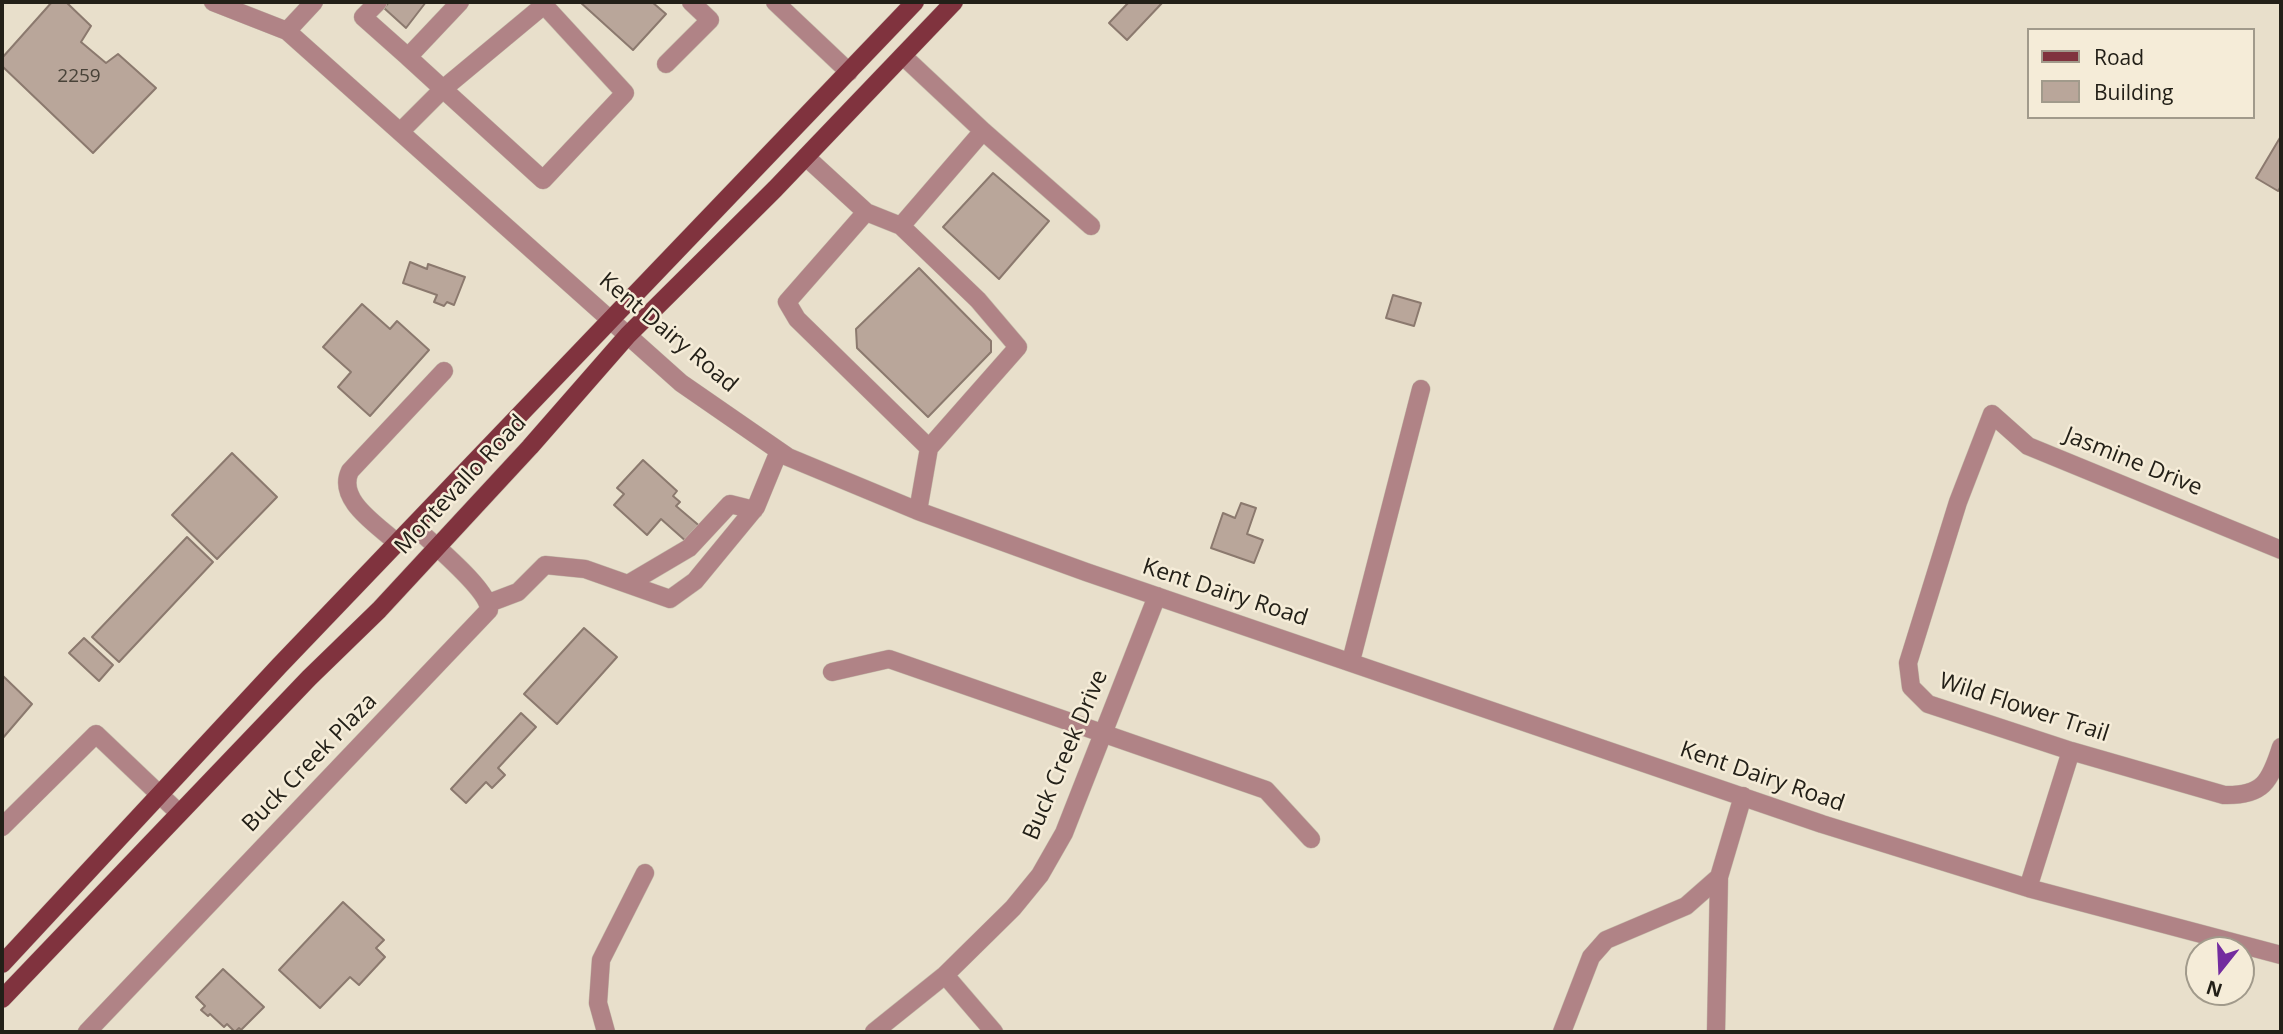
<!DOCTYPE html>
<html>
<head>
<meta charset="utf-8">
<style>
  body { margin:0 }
  #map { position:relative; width:2283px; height:1034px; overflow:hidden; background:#e8dfcb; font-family:"Open Sans",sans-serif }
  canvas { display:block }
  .frame { position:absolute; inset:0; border:4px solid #232018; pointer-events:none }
  .legend { position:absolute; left:2027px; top:28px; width:228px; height:91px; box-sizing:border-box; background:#f5ecd8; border:2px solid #a19a8b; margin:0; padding:9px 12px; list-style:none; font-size:21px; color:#232018 }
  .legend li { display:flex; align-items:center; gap:14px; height:35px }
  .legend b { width:35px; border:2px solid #a19a8b }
  .north { position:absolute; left:2185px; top:936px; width:70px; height:70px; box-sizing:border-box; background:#f5ecd8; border:2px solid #a19a8b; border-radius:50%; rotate:198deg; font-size:19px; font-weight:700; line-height:28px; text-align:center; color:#232018 }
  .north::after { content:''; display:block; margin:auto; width:24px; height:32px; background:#732c9f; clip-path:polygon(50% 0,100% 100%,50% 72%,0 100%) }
</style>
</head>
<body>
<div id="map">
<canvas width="2283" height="1034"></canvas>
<div class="frame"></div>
<ul class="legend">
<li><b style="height:9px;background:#80333e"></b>Road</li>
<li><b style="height:19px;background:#b9a69a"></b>Building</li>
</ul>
<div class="north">N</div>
</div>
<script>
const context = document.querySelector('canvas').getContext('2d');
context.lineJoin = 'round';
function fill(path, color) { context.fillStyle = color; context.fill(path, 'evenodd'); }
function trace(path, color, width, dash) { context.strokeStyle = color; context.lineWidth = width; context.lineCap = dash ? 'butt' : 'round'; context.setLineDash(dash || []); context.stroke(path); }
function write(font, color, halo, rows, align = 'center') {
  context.font = font + ' "Open Sans",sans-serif'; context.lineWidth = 5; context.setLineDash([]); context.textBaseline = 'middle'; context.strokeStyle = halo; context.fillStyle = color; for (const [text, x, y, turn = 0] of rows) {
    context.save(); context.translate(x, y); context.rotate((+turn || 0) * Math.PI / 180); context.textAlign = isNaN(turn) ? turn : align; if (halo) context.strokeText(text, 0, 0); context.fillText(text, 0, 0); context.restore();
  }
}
const building = new Path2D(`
  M52,2H66L91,26L81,42L106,63L118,54L156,88L93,153L2,66V58Z
  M389,2H426L406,28L384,8Z
  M580,2H652L666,14L633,50Z
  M1129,2H1163L1127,40L1109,23Z
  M2281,136V186L2278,191L2256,178Z
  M993,173L1049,221L999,279L943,227Z
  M410,262L427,269L428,264L465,277L454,305L447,302L444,306L434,302L437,295L403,283Z
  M919,268L991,341V352L928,417L857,348L856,329Z
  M1393,295L1421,303L1414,326L1386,318Z
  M362,304L390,329L397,321L429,350L370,416L338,387L351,372L323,347Z
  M232,453L277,497L217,559L172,515Z
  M643,460L677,491L673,496L680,502L676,506L702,528L688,543L661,519L647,535L614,505L624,494L617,488Z
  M1241,503L1256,508L1247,534L1263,540L1254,563L1211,548L1223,513L1235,518Z
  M187,537L213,562L119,662L92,637Z
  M584,628L617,657L557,724L524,694Z
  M84,638L113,665L99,681L69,653Z
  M2,675L32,704L2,739Z
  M521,713L536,727L498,768L505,775L492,788L486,782L466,803L451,789Z
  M343,902L384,940L376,948L385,957L359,985L350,977L320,1008L279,970Z
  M223,969L264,1007L241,1030L239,1028L235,1032L227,1024L224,1027L210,1014L208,1016L201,1010L205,1006L196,997Z`);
fill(building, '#b9a69a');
trace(building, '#8b796e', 2);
const minor = new Path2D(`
  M213,2L287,31L681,383L788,457L918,511L1086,572L1822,824L2028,888L2281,955
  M378,2L363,17L408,57L460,2
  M775,2L849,72
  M544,5L625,93L543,180L443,89Z
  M287,31L314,2
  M666,64L710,20L691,2
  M983,131L1091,226
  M400,132L443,89L408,57
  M806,157L866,212
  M901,226L983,131L903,56
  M918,511L929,448L1018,347L978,300L901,226L866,212L787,302L797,319L929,448
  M397,543C378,525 336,500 350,471L444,371
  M2281,550L2028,446L1992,414L1958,502L1908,663L1911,687L1928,704L2071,751L2224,795C2263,796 2270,782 2281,747
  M628,584L689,548L730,504L754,510
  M489,603L518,592L545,565L585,569L670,599L695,581L756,507L779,451
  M1351,661L1421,389
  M832,672L889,659L1266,790L1311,839
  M2,827L96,734L179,813
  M2028,888L2071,751
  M945,975L994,1032
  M87,1032L489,610C489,589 430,542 414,526
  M606,1032L598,1003L601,960L645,873
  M874,1032L945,975L1013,908L1040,875L1064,833L1157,596
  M1562,1032L1591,957L1606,940L1686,906L1719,877
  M1716,1032L1719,877L1743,796`);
const major = new Path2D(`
  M2,964L280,665L915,2
  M2,999L309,678L379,610L530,447L628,335L775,189L954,2`);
trace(minor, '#c5bdab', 19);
trace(major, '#c5bdab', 19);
trace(minor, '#b08386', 18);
trace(major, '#80333e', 18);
write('19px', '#484238', null, [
  ["2259",79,77]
]);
write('23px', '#232018', '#f5ecd8', [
  ["Kent Dairy Road",668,333,40],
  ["Jasmine Drive",2133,462,22],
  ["Montevallo Road",461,485,-47],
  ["Kent Dairy Road",1225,593,18],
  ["Wild Flower Trail",2024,708,18],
  ["Buck Creek Drive",1066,755,-67],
  ["Buck Creek Plaza",310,763,-46],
  ["Kent Dairy Road",1762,777,19]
]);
</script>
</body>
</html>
